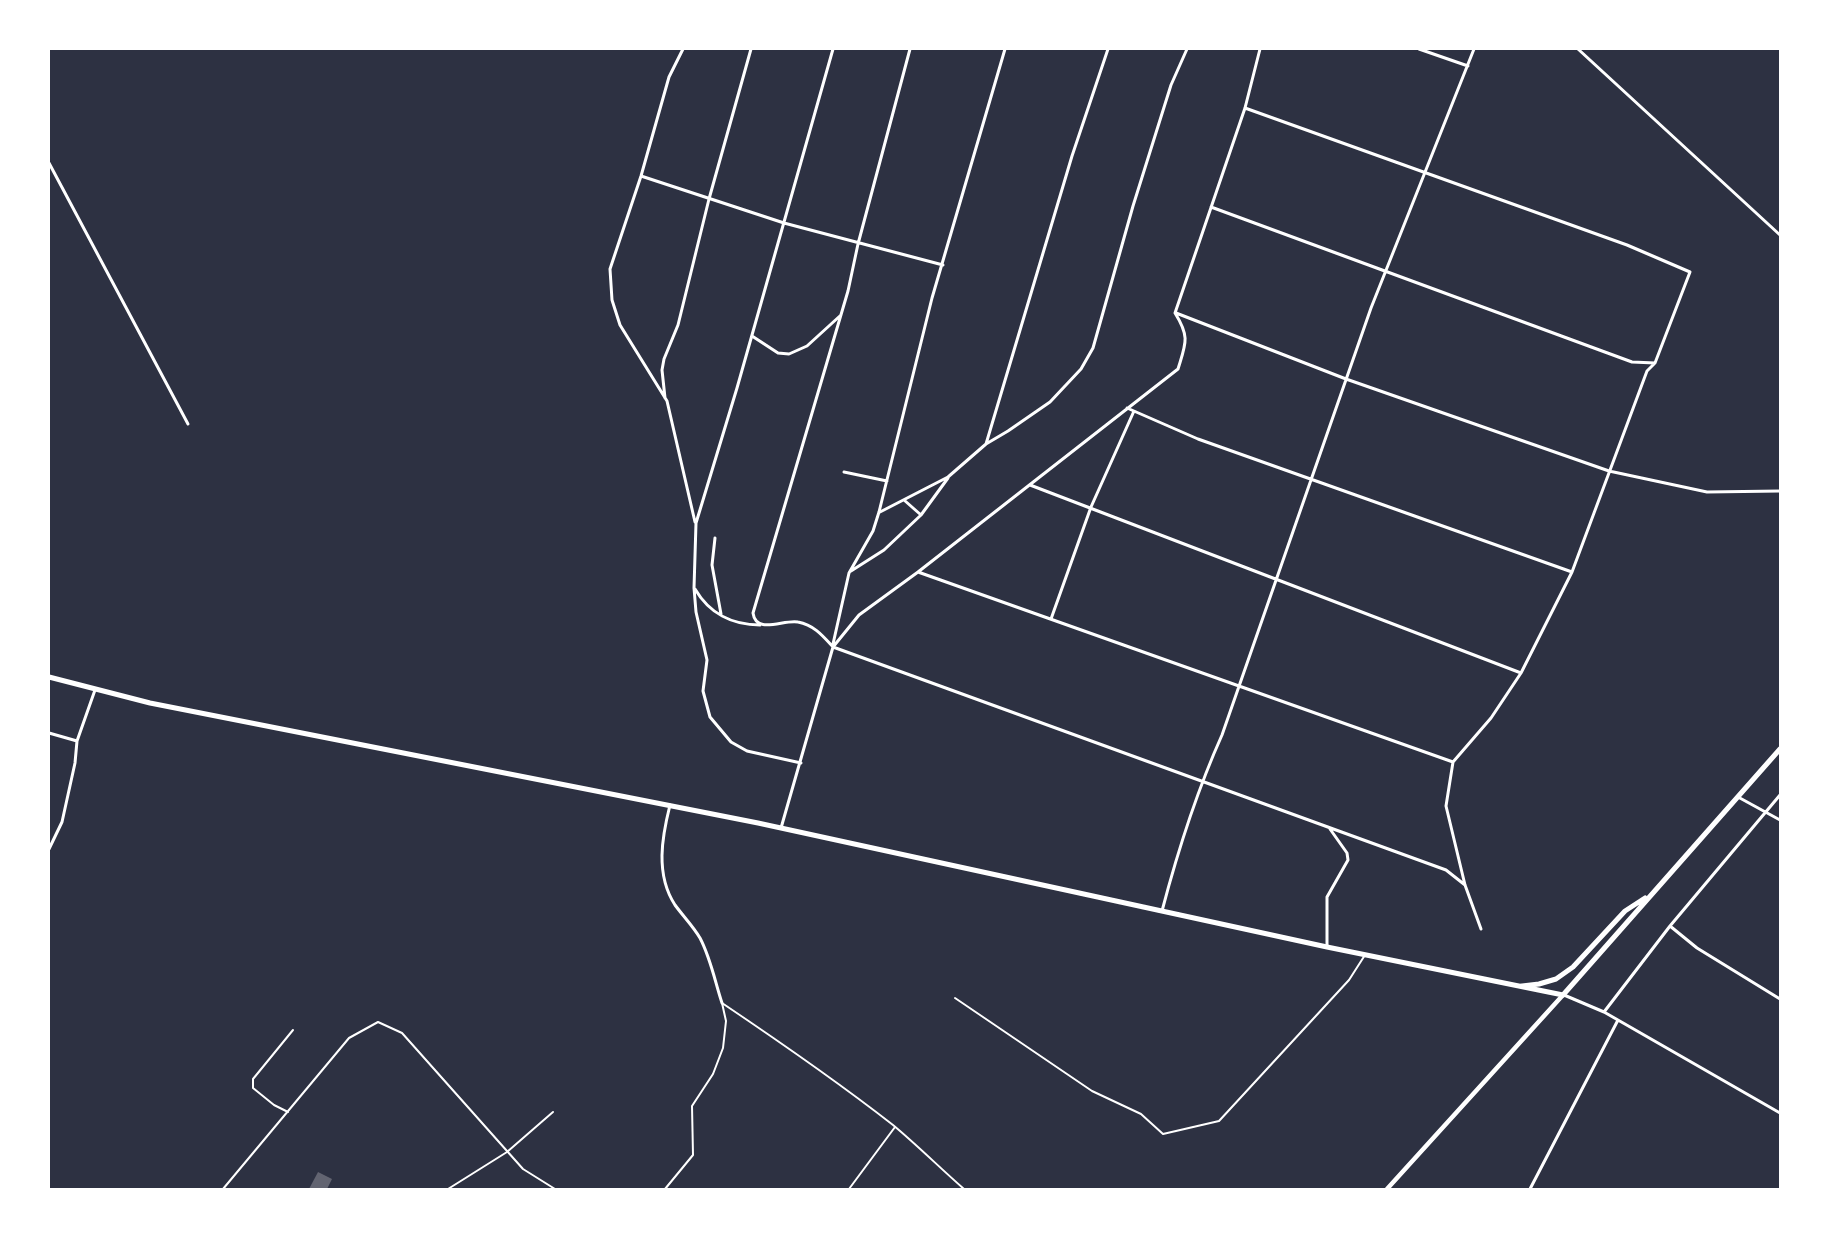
<!DOCTYPE html>
<html>
<head>
<meta charset="utf-8">
<style>
  body { margin:0 }
  #map { position:relative; width:1829px; height:1238px; overflow:hidden; background:#2d3142; font-family:"Libre Baskerville",serif }
  canvas { display:block }
  .frame { position:absolute; inset:0; border:50px solid #fff; pointer-events:none }
</style>
</head>
<body>
<div id="map">
<canvas width="1829" height="1238"></canvas>
<div class="frame"></div>
</div>
<script>
const context = document.querySelector('canvas').getContext('2d');
context.lineJoin = 'round';
function fill(path, color) { context.fillStyle = color; context.fill(path, 'evenodd'); }
function trace(path, color, width, dash) { context.strokeStyle = color; context.lineWidth = width; context.lineCap = dash ? 'butt' : 'round'; context.setLineDash(dash || []); context.stroke(path); }
fill(new Path2D(`
  M318,1172L332,1179L327,1189H309Z`), '#626471');
trace(new Path2D(`
  M955,998L1092,1091L1141,1114L1163,1134L1219,1121L1349,980L1365,955
  M722,1003C780,1042 838,1082 893,1125C917,1145 940,1168 964,1189
  M288,1112L274,1105L253,1088V1079L293,1030
  M223,1189L349,1038L378,1022L402,1033L523,1169L555,1189
  M448,1189L507,1152L553,1112
  M665,1189L693,1155L692,1106L713,1074L723,1048L726,1021L722,1003
  M849,1189L895,1127`), '#fff', 2);
trace(new Path2D(`
  M683,49L669,77L641,176L610,269L612,300L620,325L667,401L695,522
  M910,49L858,244L848,291L753,613C756,635 784,619 798,622C814,625 823,636 833,647L1446,870L1465,885
  M1419,49L1468,66
  M1578,49L1780,235
  M1245,108L1627,245L1690,272L1655,363
  M49,163L188,424
  M641,176L784,223L943,265
  M1211,207L1632,362L1655,363L1647,371L1572,572L1521,673L1491,718L1453,762L1446,806L1465,885L1481,929
  M1176,313L1346,379L1609,471L1707,492L1780,491
  M752,336L778,353L789,354L807,346L841,315
  M665,398L662,370L664,359L678,325L709,199L751,49
  M1127,408L1198,439L1572,572
  M986,444L1072,156L1108,49
  M844,472L887,481
  M1030,485L1521,673
  M880,512L948,477L986,444L1008,431L1050,402L1081,369L1093,348L1133,206L1171,85L1187,49
  M921,515L948,478
  M715,538L712,565L721,614
  M851,571L884,550L921,515L904,500
  M918,572L1453,762
  M695,589C709,613 732,625 760,625
  M1051,619L1091,507L1134,411
  M833,644L849,573L873,531L879,512L932,298L1005,49
  M49,733L77,741
  M801,763L747,751L731,742L710,717L703,691L707,660L696,612L694,588L696,523L737,388L833,49
  M1738,797L1780,820
  M670,805C662,837 655,874 675,905C683,916 693,926 700,938C711,959 715,982 722,1003
  M781,828L833,647L859,615L918,572L1178,369C1186,343 1190,337 1175,313L1245,108L1260,49
  M49,849L62,822L75,763L77,741L95,690
  M1162,911C1178,850 1196,793 1222,735L1371,308L1474,49
  M1670,926L1697,948L1780,999
  M1327,947V897L1348,860L1347,853L1330,829
  M1564,995L1604,1012L1780,1113
  M1604,1012L1670,926L1780,795
  M1530,1189L1618,1020`), '#fff', 3);
trace(new Path2D(`
  M1387,1189L1563,995`), '#fff', 4.5);
trace(new Path2D(`
  M49,677L150,703L758,823L1327,947L1563,995L1780,749
  M1522,986L1539,984L1556,979L1573,967L1625,911L1645,898`), '#fff', 5);
</script>
</body>
</html>
